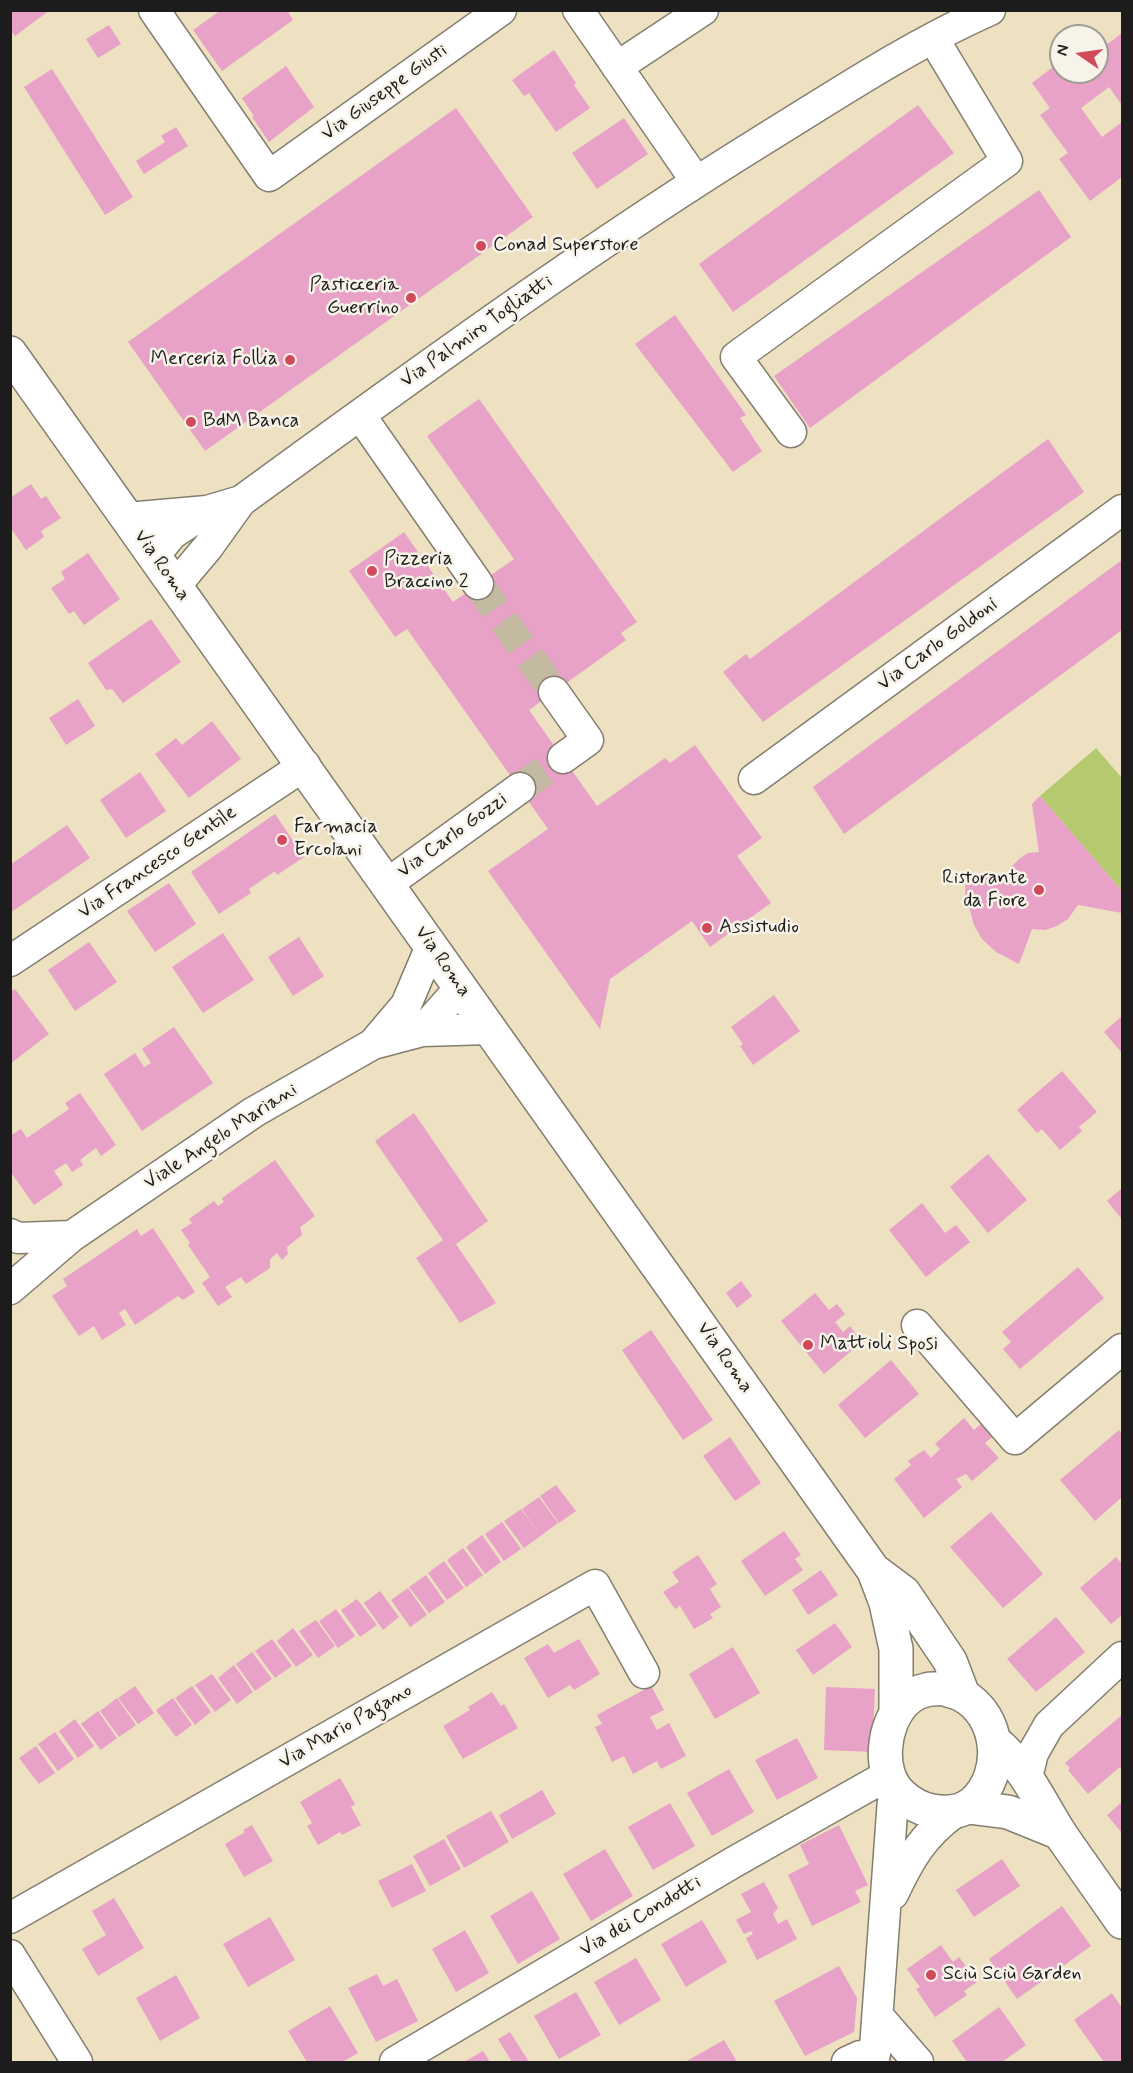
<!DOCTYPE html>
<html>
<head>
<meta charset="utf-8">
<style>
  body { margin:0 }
  #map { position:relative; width:1133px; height:2073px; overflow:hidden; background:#ede1c2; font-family:Mynerve,sans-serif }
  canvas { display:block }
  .frame { position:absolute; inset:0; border:12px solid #1c1c1c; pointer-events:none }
  .north { position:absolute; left:1049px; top:24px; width:60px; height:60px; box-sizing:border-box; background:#f7f3e8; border:2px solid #9f9d96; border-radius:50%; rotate:283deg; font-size:16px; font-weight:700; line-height:24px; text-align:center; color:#1c1c1c }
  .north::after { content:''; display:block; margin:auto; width:21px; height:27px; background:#d1495b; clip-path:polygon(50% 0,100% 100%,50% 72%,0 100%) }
</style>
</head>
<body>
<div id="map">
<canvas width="1133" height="2073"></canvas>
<div class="frame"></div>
<div class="north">N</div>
</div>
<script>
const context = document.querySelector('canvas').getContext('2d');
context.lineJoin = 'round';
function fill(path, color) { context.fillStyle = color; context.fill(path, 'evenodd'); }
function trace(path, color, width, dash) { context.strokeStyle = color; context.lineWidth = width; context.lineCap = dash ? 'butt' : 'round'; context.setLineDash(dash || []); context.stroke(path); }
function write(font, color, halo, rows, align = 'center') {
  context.font = font + ' Mynerve,sans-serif'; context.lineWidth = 5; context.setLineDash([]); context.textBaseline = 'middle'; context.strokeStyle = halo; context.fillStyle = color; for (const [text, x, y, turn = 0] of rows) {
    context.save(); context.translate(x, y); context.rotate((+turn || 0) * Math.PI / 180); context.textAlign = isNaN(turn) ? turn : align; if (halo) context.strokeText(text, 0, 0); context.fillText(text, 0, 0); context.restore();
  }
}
fill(new Path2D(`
  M1096,748L1122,778V891L1040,796Z`), '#b5ca6f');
fill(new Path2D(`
  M10,10H50L15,36L10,30Z
  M221,10H287L293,20L222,71L193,30Z
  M109,25L121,44L98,58L86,39Z
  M1122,33V105L1109,87L1081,108L1102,137L1122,122V177L1090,201L1059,159L1068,153L1040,115L1050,108L1032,83L1053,67L1059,74L1062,72H1097V44L1101,49Z
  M554,50L576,83L574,85L590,108L556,132L529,93L524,96L512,80Z
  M286,66L314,107L269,142L252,117L254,116L242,98Z
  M52,69L133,197L105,215L24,87Z
  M918,105L954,153L733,312L699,264Z
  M456,108L533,217L205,451L128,342Z
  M624,118L648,154L597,189L572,153Z
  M176,127L188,146L144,174L136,161L165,142L161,136Z
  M1039,190L1071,237L810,428L774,376Z
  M675,315L746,415L740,418L762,451L733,472L635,344Z
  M479,399L637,622L621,633L626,640L529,710L597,806L665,758L670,763L695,745L762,838L737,856L771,903L710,947L692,921L610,979L600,1029L488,871L548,829L407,629L395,637L349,571L404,532L453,602L514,559L427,436Z
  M1048,439L1084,492L763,722L723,672L746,654L750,659Z
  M31,484L41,499L46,496L61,518L41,531L44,537L26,550L10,527V498Z
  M88,553L120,599L84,625L74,611L69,614L51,588L65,579L61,572Z
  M1122,560V630L844,834L813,787Z
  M151,619L181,662L123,703L112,689L106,690L88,663Z
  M78,699L95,726L66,745L49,718Z
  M212,721L241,759L189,798L155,754L176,738L182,745Z
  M140,772L166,811L126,838L100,800Z
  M1040,796L1122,891V913L1078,905L1068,919L1057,926L1045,930L1032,929L1019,964L996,952L982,939L974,925L965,893L966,875L1006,878L1011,867L1019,859L1028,853L1039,852L1032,804Z
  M275,814L304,857L277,875L275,871L249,889L251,893L219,914L191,872Z
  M67,825L90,858L10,913V865Z
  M169,883L196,924L155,952L127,911Z
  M223,933L254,980L203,1013L172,967Z
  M299,937L324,976L293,996L268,957Z
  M89,942L117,982L75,1011L48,970Z
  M15,989L49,1034L10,1064V992Z
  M774,995L800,1031L753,1065L740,1046L743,1044L731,1027Z
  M1122,1016V1053L1104,1032Z
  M174,1027L213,1083L142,1131L104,1074L135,1053L144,1067L151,1063L142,1049Z
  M1062,1071L1097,1112L1079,1127L1082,1131L1060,1150L1042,1129L1037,1133L1017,1110Z
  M80,1093L116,1145L101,1156L96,1148L80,1160L83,1165L72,1172L66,1163L54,1171L63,1185L34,1205L10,1171V1136L21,1129L27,1138L69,1109L65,1103Z
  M414,1113L488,1221L456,1244L496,1303L460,1323L416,1258L443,1240L375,1141Z
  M988,1154L1027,1200L988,1233L950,1187Z
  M275,1160L315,1216L300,1227L302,1235L287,1247L288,1254L282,1260L277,1253L270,1259V1268L246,1284L241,1277L225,1287L232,1297L218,1306L202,1283L210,1277L188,1245L190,1243L181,1230L192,1223L189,1219L214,1201L218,1206L224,1202L222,1198Z
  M1122,1188V1219L1107,1201Z
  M922,1203L945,1233L956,1225L970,1242L926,1277L889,1230Z
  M153,1228L195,1292L183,1300L178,1296L135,1325L125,1309L119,1313L126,1325L102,1340L94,1326L79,1336L52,1296L67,1286L63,1279L137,1229L141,1236Z
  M1078,1267L1104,1298L1020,1369L1003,1349L1011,1342L1002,1332Z
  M741,1281L752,1296L737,1308L726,1293Z
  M815,1293L829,1310L837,1304L845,1314L835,1322L843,1332L850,1326L862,1342L824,1374L781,1321Z
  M651,1330L713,1420L683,1440L622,1350Z
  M891,1360L919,1394L865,1438L838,1405Z
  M964,1418L974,1430L985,1420L997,1433L985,1443L999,1458L972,1481L966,1474L956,1479L962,1487L924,1518L894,1479L911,1465L908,1461L924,1450L931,1458L940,1449L935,1444Z
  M1119,1430L1122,1435V1497L1095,1521L1060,1480Z
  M730,1437L761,1483L735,1501L703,1456Z
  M556,1485L576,1511L559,1523L540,1496Z
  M539,1497L558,1523L524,1548L504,1521L521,1509L537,1532L522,1509Z
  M991,1512L1043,1574L1003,1608L950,1547Z
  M502,1522L521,1549L504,1561L485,1534Z
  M784,1531L801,1555L795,1559L803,1570L765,1596L741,1561Z
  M482,1535L501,1562L485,1574L466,1547Z
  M463,1548L483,1575L466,1587L447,1560Z
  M698,1555L717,1584L710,1589L721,1607L710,1614L713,1618L694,1629L680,1606L675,1609L663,1592L679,1582L672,1572Z
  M1116,1557L1122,1564V1615L1111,1624L1080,1588Z
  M444,1561L464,1588L447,1600L428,1573Z
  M821,1570L838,1595L808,1615L792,1590Z
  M426,1575L445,1602L429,1613L409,1587Z
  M408,1588L427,1615L410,1627L391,1600Z
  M380,1591L399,1617L383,1630L364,1603Z
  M357,1599L377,1625L360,1637L341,1610Z
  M336,1609L355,1636L338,1648L319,1621Z
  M1056,1617L1085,1652L1036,1692L1007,1659Z
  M316,1620L335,1646L318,1658L299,1631Z
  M835,1623L852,1647L813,1675L796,1650Z
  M293,1628L313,1655L296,1667L277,1641Z
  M272,1639L292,1666L275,1678L255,1651Z
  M579,1639L600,1674L574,1690L570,1685L548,1698L524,1658L548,1644L554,1653Z
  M733,1647L760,1693L715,1719L689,1674Z
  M252,1652L272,1679L255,1691L236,1664Z
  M234,1665L253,1692L237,1704L218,1678Z
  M212,1674L231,1700L215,1712L195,1685Z
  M135,1686L154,1713L138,1724L118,1698Z
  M192,1686L211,1712L195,1725L175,1698Z
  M651,1686L664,1710L650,1717L657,1730L669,1723L686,1756L661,1769L657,1761L633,1774L624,1756L612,1762L595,1727L602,1724L597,1715Z
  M826,1687L875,1689L872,1752L824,1750Z
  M492,1692L501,1706L504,1704L518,1728L463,1759L443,1726L470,1710L468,1707Z
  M117,1698L136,1725L119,1737L100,1711Z
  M173,1698L192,1725L176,1737L156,1710Z
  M98,1711L117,1738L101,1750L81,1724Z
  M1122,1715V1769L1120,1767L1088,1794L1068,1770L1070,1768L1065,1763Z
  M75,1719L94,1746L78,1758L59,1731Z
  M55,1732L74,1759L58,1771L38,1744Z
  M797,1738L818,1778L777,1800L755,1760Z
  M36,1746L55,1773L39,1784L19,1758Z
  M729,1769L754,1812L712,1836L687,1793Z
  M340,1778L355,1804L351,1807L361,1825L342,1835L340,1832L318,1845L307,1826L312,1823L300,1802Z
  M542,1790L556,1814L512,1839L499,1815Z
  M1122,1802V1833L1107,1815Z
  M670,1803L695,1846L653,1870L628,1827Z
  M491,1811L509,1842L464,1868L446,1836Z
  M252,1825L273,1861L244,1877L225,1844L245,1832L243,1830Z
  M839,1825L868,1885L855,1891L861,1902L812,1926L788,1875L809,1864L800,1845Z
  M444,1839L461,1869L430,1886L413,1856Z
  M605,1849L633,1896L591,1921L563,1874Z
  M1002,1859L1020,1886L974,1917L956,1890Z
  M412,1864L426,1891L392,1908L378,1881Z
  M764,1882L778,1908L773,1914L778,1924L787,1919L797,1939L757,1960L746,1938L753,1934L751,1931L744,1934L736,1920L751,1912L741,1894Z
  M532,1891L560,1939L518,1964L490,1916Z
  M114,1898L144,1948L98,1976L82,1949L106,1935L92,1911Z
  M1062,1906L1091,1946L1017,1999L989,1959Z
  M270,1917L295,1960L248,1987L223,1944Z
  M702,1920L727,1962L686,1987L661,1944Z
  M465,1930L489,1973L456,1992L432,1949Z
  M941,1945L953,1962L959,1957L977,1982L964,1991L967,1995L935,2017L916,1989L920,1987L907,1969Z
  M636,1958L661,2000L619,2025L594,1982Z
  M839,1966L857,1998L854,2032L805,2056L774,2001Z
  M377,1974L383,1986L397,1979L418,2021L376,2042L348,1988Z
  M176,1975L200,2018L160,2041L136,1998Z
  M576,1992L601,2035L559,2059L534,2016Z
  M1112,1993L1122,2008V2062H1104L1074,2020Z
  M330,2006L358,2053L342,2062H307L288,2031Z
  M999,2007L1026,2045L1002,2062H967L952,2041Z
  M510,2032L529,2062H512L498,2039Z
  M724,2040L737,2062H685Z
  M483,2051L490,2062H464Z`), '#e8a1c7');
trace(new Path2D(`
  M478,584L554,692
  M520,788L563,758`), '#c3baa1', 30, [30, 15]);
const minor = new Path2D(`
  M154,10L269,176L501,10
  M578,10L696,181
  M617,67L703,10
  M360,415L478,584
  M791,432L736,357L1007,161L933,38
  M127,518L207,511L241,501
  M154,556L172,534L204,513
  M175,586L208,547L241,501C413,376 585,250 766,138C839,93 911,45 990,10
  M554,692L588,740L563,758
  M754,779L1122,510
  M387,884L520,788
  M10,961L305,765
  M422,1031L460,988
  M373,1044L406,1005L431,946
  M10,1234L18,1238L72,1236
  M10,1289L72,1236L254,1112L373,1044L422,1031L489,1029
  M917,1325L1015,1439L1122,1349
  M1027,1777L1033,1753L1049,1725L1122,1657
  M893,1894C909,1860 923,1835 954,1813
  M10,1918L595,1585L644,1673
  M10,1955L77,2062
  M878,2016L918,2062
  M395,2062L734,1862L888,1775
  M847,2062L860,2056L875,2054
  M874,2062L894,1785`);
const secondary = new Path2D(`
  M10,353C299,759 587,1165 874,1571L886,1603L896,1649V1711
  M876,1572L904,1593L950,1661L963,1695
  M945,1689C950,1691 957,1692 962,1695C1001,1716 1005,1774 974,1802C964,1811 953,1813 940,1812C918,1811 894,1795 888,1773C879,1743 893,1697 926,1690C932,1688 939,1689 945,1689Z
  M994,1741C1025,1766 1040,1802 1061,1835C1081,1864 1102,1893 1122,1922
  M968,1807L1008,1812L1060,1833`);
trace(minor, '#847e6f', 33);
trace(secondary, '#847e6f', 36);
trace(minor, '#fff', 30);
trace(secondary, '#fff', 33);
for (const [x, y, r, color] of [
  [481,246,6,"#d1495b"],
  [411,298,6,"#d1495b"],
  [290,360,6,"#d1495b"],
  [191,422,6,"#d1495b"],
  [372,571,6,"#d1495b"],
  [282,840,6,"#d1495b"],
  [1039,890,6,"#d1495b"],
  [707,928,6,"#d1495b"],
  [808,1345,6,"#d1495b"],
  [931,1975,6,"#d1495b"]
]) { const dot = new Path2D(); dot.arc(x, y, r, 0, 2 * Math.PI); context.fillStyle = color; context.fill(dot); trace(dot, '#f7f3e8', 2); }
write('20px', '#1c1c1c', '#f7f3e8', [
  ["Via Giuseppe Giusti",385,93,-36],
  ["Via Palmiro Togliatti",477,332,-35],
  ["Via Roma",161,566,55],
  ["Via Carlo Goldoni",938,645,-36],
  ["Via Carlo Gozzi",453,836,-36],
  ["Via Francesco Gentile",158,863,-34],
  ["Via Roma",442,962,55],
  ["Viale Angelo Mariani",221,1137,-33],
  ["Via Roma",724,1358,55],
  ["Via Mario Pagano",346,1727,-30],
  ["Via dei Condotti",641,1917,-31]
]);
write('20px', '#1c1c1c', '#f7f3e8', [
  ["Conad Superstore",493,246],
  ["Pasticceria",399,286,"right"],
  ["Guerrino",399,309,"right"],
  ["Merceria Follia",278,360,"right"],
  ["BdM Banca",203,422],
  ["Pizzeria",384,560],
  ["Braccino 2",384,583],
  ["Farmacia",294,828],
  ["Ercolani",294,851],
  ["Ristorante",1027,879,"right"],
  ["da Fiore",1027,902,"right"],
  ["Assistudio",719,928],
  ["Mattioli Sposi",820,1345],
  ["Sciù Sciù Garden",943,1975]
], 'left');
</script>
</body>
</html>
